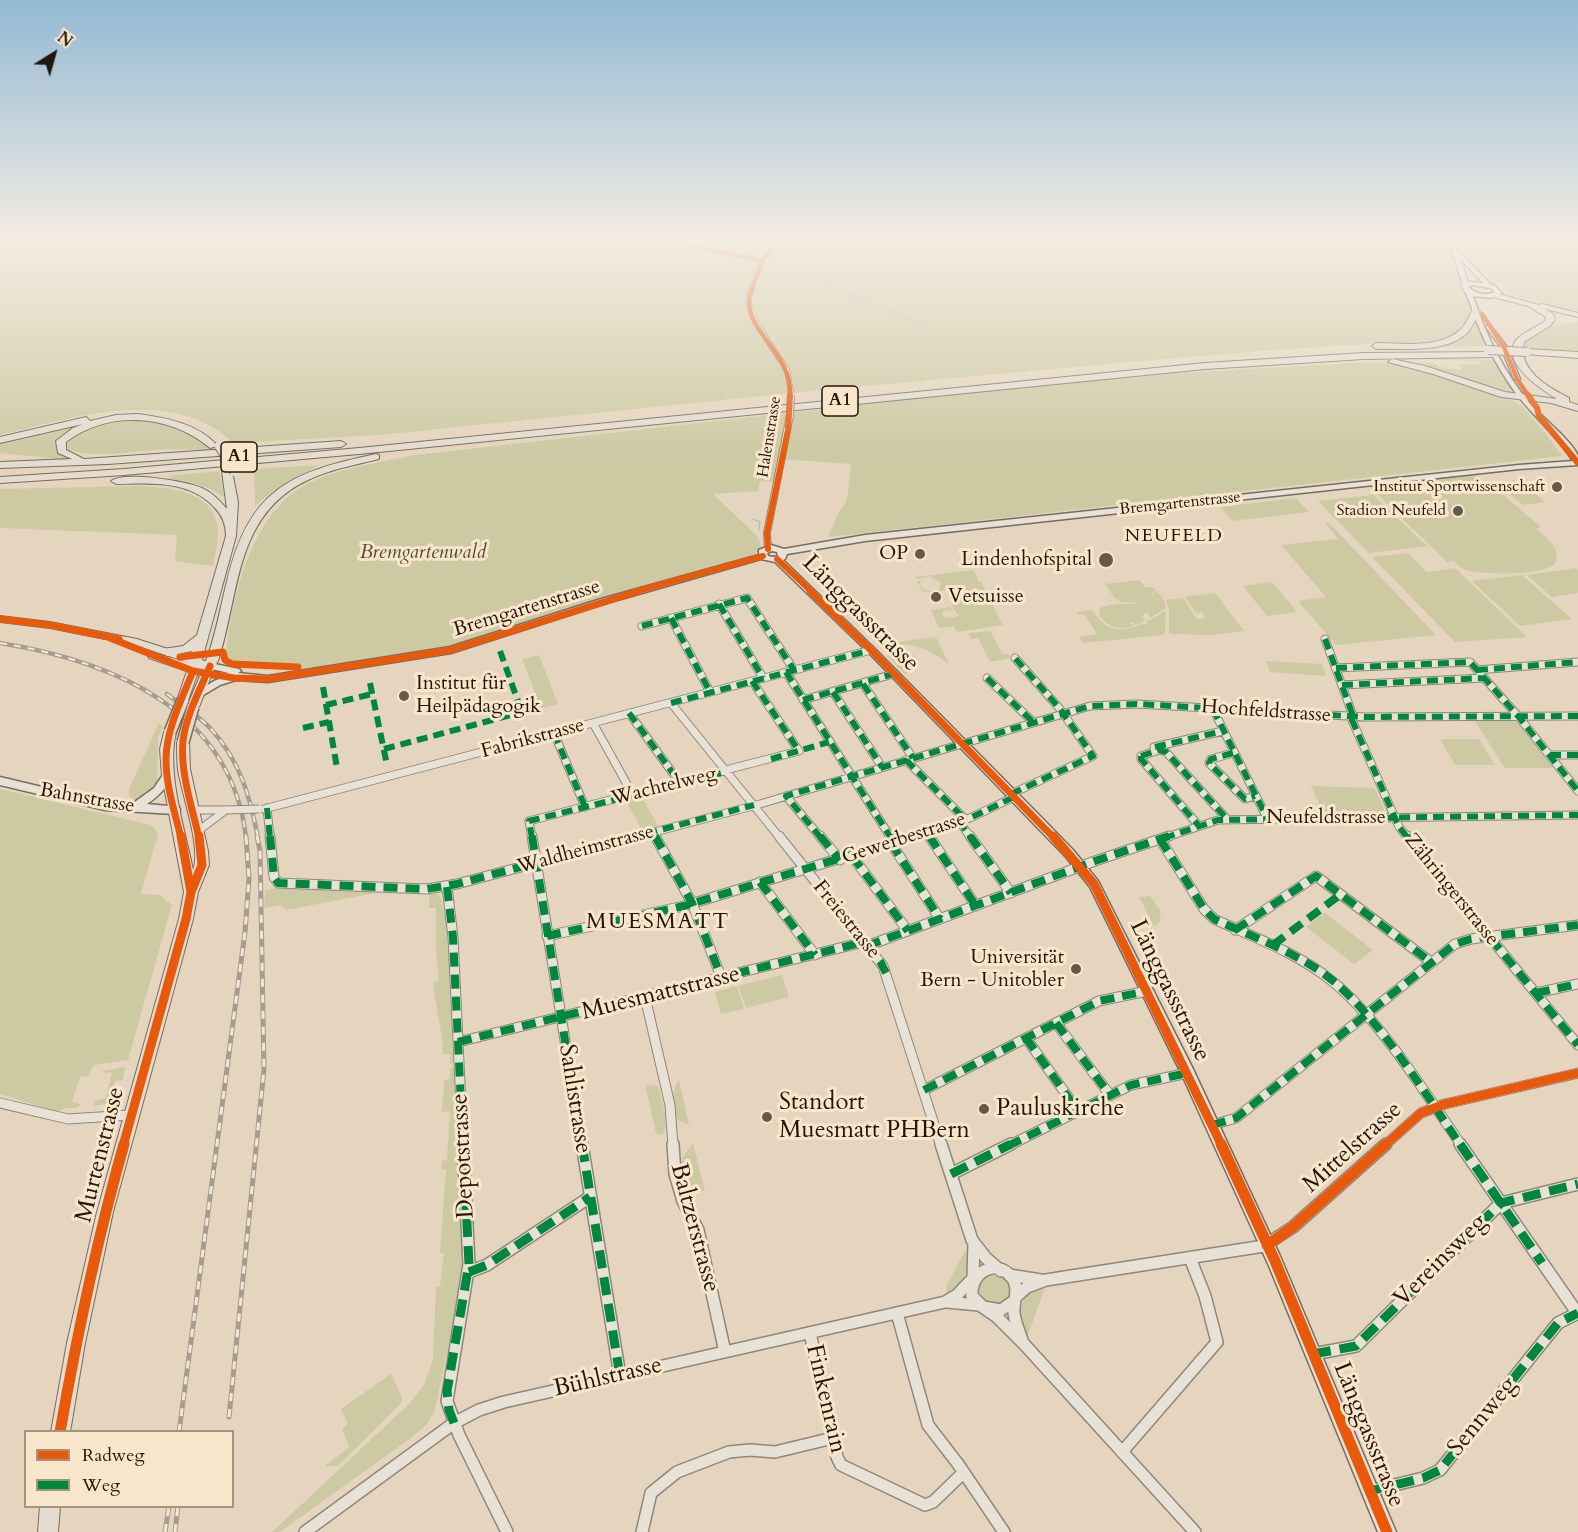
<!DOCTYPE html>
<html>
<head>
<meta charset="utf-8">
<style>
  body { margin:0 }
  #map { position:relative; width:1578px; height:1532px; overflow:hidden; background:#e5d5be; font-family:Cardo,serif }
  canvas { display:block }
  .legend { position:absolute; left:24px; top:1430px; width:210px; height:78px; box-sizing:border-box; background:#f8e6cb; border:2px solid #a3937f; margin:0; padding:8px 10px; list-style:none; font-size:18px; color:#23160c }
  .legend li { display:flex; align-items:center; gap:12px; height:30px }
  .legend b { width:30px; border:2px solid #a3937f }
  .north { position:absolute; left:24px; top:24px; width:60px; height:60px; -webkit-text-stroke:4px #f8e6cb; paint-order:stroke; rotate:37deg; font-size:16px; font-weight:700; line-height:24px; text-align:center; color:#23160c }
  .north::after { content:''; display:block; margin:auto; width:21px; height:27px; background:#23160c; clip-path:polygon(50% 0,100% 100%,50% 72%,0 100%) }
</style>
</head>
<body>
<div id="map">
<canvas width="1578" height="1532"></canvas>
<ul class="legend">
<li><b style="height:8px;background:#e8590c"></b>Radweg</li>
<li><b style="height:8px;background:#00873e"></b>Weg</li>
</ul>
<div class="north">N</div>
</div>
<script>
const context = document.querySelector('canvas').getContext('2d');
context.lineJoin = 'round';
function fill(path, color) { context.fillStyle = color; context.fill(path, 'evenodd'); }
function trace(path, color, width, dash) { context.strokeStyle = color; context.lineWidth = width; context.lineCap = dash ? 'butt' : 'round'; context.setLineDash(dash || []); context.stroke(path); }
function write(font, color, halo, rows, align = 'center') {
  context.font = font + ' Cardo,serif'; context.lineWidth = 6; context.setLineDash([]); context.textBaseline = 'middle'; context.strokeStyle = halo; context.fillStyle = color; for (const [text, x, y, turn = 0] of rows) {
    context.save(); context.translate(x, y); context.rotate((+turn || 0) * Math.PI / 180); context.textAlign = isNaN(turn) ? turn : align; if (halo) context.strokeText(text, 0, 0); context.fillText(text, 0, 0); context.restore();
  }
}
fill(new Path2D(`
  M0,241H1447L1462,282L1459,287L1470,303V316L1456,334L1434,340L1273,350L1107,364L822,390L379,435L233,443C173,384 71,418 0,435Z
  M1456,241H1578V314L1508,294C1502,276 1456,268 1456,241Z
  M1475,316L1490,346L1412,347L1450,340Z
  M1578,322V351L1523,348L1524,342L1547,327Z
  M1400,358L1496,360L1511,391L1487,387L1420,362L1435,363L1439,367L1462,370L1460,364H1481L1479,361Z
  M1371,362L1397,364L1446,376L1486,392L1516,402L1523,407L1546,434L1562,456L828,537L839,512L847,500L851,464L780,459L774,482L760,481L758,491L713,494L756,535L761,544L760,550L755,554L457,646L321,668L295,669L242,664L228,660L226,656C230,604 248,531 289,496C317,471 378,463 415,455L1008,388L1176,373Z
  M109,418L60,440L56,446L58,453L69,460L0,453V443L70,425Z
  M136,421C166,422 188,431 211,450C197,450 183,449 169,449C144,450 89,460 68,449L67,444C81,423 113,422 136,421Z
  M319,465L273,491L255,506L254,469Z
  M219,471L225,496L223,497C205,483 188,482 166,478L173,477L171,476L144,478Z
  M1473,475L1485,486L1503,495L1541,527L1536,529C1547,538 1563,549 1554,565C1538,576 1484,575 1465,570C1460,568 1457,565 1454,561L1447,562L1369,486Z
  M1518,480L1545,502L1523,505L1496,483Z
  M134,486C166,487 218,489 218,533C218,544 215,555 213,566L175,561L177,535L0,528V489Z
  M1373,495L1427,546L1369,553L1318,501Z
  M1296,498L1309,512L1232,521L1220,507Z
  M1325,523H1329L1436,635L1336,645L1298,601L1326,597L1281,545L1338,539Z
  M1408,553L1427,572L1455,568L1527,637L1455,642L1372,557Z
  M1576,568L1578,571V593L1552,597L1527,575Z
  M974,570L979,582H981L1003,625L957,632L954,626L939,628L931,610L950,607L954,611L944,610L942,613L943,616L948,618L959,616L951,605L961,603L955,592L950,593L949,590L923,592L917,581H921L920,584L923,589L931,591L939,590L941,583L930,576L917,579L916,577Z
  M1522,575L1572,619L1520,626L1472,581Z
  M1139,580L1145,587L1155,588L1151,598L1142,603L1120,602L1118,599H1115L1105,584Z
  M1272,582L1297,612L1267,616L1243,586Z
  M1156,590L1164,600L1166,608L1150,618L1148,613H1145L1142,616L1145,621L1136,625L1132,622L1129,623L1135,626C1120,630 1107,628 1099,615L1100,608C1121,598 1147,613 1156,590Z
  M1215,593L1244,631L1212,635L1169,634V610L1166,600L1183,598L1197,619L1205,618L1202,612L1196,613L1185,597Z
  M1089,610C1096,612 1095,615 1100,620C1110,633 1129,630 1143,624L1145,625L1148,624L1146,622L1166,611L1165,632L1163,635L1083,643L1079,637L1097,634L1084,614L1079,615L1077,612Z
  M990,631L1002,654H1008L1011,658L990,662L978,638L971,639L968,633Z
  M936,637L950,666C938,654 915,642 898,645L897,642Z
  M905,651L915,656L918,662L915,668L905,674L887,656L895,652Z
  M539,655L558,704L541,708L522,659Z
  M1266,661L1322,664L1326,676L1270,672Z
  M1510,720L1518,723L1554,768H1505L1475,721Z
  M159,723L163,726L158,737L157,785C153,794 144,799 134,800L129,795V789Z
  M1440,739H1479L1495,765H1455Z
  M1311,786L1375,788L1384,809L1380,812H1323Z
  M0,789L147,824L154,828L158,834L141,894L160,895L172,905L128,1060L94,1065L88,1076L80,1077L72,1102L81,1104L77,1108H65L57,1112L0,1094Z
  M642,797L658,826L642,830L626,801Z
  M278,887L333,888L332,890L380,892L286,910L281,905L264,908L265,891Z
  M429,893L438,894C452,913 452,1033 453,1063L450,1064V1054H443C442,1030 436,1007 433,982L439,981L436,952V908H429Z
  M1150,896L1161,911L1159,923L1154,926L1139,897Z
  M1325,913L1373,950L1354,964L1306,927Z
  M782,975L789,997L746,1008L738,986Z
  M737,986L744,1009L721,1014L715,992Z
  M125,1067L123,1080L115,1081L112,1092H119L105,1104L93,1106L95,1101L106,1098L112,1072L104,1073L103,1071Z
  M454,1067L463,1258L461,1285L435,1410L427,1424L411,1438L280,1532H272L409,1404L424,1385L433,1360L436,1287L440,1286L444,1253H440L446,1169H441L442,1161L447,1160L450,1111L442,1112L444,1080L450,1079V1068Z
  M679,1080L689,1125C685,1123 679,1122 677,1118C671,1109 673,1087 679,1080Z
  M647,1085L658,1086C661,1097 671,1125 662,1135L656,1133L646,1089Z
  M693,1143L705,1192L689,1185L680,1175L682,1158Z
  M967,1248H969C970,1268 965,1282 948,1295L946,1286Z
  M991,1276L1002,1277L1010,1286L1009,1297L999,1303L985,1302L978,1296L977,1286L985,1277Z
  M1043,1287L1044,1290L1028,1335L1025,1336C1016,1316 1019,1293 1043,1287Z
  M391,1374L402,1397L401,1403L338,1466H325L349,1447L342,1429L348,1424L341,1409Z`), '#cdc9a3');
trace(new Path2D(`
  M1482,243L1500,250L1495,275
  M763,252L762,248L769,241
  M771,258L787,264
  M802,272L838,290
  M842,291L901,315
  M905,316L924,326
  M753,519L760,522L759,530`), '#b4c1b7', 1.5);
const streetFar4 = new Path2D(`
  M780,241L756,273L748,301L756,323L787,370L791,393`);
const streetFar3 = new Path2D(`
  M768,549L767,533L790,415`);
const streetFar2 = new Path2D(`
  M719,604L763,678
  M671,618L710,692
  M642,626L747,598L794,670
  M1325,639L1352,713V720L1399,827L1408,838
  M1336,668L1470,662L1518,716L1578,791
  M1477,670L1578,662
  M786,672L891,838
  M987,678L1033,722
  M863,684L913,758
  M1342,685L1484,678
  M833,692L882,767
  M803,700L893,674
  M671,703L780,838
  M1213,709L1267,818
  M629,713L680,783
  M593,723L633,795
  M554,733L585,807
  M1154,747L1223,731
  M1233,753L1211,759L1209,763L1245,799L1255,796
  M1550,755H1578
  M1141,756L1159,750L1166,752L1227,819
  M1141,756V759L1199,826
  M906,760L965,819
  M1011,794L1093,756L1060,709L1015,658
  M786,796L821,838
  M267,808L270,838
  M264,809L871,650
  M193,810H225
  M959,821L971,838
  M198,831L226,810
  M653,832L656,838
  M926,832L930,838
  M532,838L529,821L799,751L752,681
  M632,838L760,804L1090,706L1137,704L1365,717L1578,716
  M908,838L970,818L1014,797
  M1164,838L1218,820L1578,815`);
const streetFar1 = new Path2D(`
  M270,836L274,877L278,883L427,889L457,884L637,836
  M532,836L582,1146
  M655,836L692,903L722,979
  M779,836L883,966L941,1146
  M820,836L840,860
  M890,836L894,842
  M929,836L976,906
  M970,836L1011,893
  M1407,836L1578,1045
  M1160,839L1204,909L1214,919C1253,937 1298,953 1332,981C1381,1021 1425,1093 1462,1146
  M891,843L940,919
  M852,856L908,931
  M760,882L815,955
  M447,887L453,937L463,1146
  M1235,930L1316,876L1431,962
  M547,936L684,906L913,836
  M867,946L1095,861L1169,836
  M1536,993L1578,984
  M645,997L670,1105L673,1146
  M1056,1023L1110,1095
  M1026,1038L1078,1111
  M458,1042L864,942
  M924,1090L1099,1001L1147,991
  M0,1103L68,1119L130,1115
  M1212,1125L1236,1118L1455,944L1471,939L1578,925
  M1008,1146L1131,1085L1188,1073
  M1384,1146L1421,1113L1445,1104L1578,1073`);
const street = new Path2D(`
  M463,1144L469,1264L447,1401L459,1435L507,1532
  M582,1144L620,1376
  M673,1144L675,1174L683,1201L698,1230L725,1352
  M941,1144L972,1240L986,1258L1001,1271
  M1460,1144L1578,1314
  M951,1174L1011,1144
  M469,1272L487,1265L590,1197
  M1009,1275L1041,1280
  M973,1277L974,1243
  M1016,1297L1027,1287L1046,1280L1264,1246L1293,1227L1386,1144
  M1014,1301L1001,1310L983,1307L972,1296C970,1269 1001,1257 1014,1281C1019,1291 1013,1302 1014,1313C1015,1322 1019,1331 1022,1340
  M947,1302L979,1305
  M981,1306L997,1317L1024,1344L1195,1532
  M897,1313L928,1425L958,1464L1004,1532
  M810,1333L837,1457L841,1465L925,1505L933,1502L963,1473
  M1313,1354L1356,1346L1501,1203L1578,1184
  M1122,1452L1217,1342L1205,1296L1190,1258
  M1370,1491L1423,1478L1440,1470L1558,1323L1578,1313
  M305,1532L454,1423L479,1410L504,1402L945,1302L957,1295L972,1279
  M642,1532L651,1493L677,1472L729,1452L750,1450L775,1452L833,1438`);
const secondary = new Path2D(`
  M1448,241H1453L1456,248L1490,284L1494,285L1502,293L1490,298L1473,296C1485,334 1505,374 1531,405C1543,418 1572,441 1578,456C1578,458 1578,464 1578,465L1519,469L865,541L787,554L785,559L783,560L877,651L1042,818L1074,851L1098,881L1193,1069L1280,1256L1396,1532H1378L1269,1266L1183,1077L1090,887L1066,857L1034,824L871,655L775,562L761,559L607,603L451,653L268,682L236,680L220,685L200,697L197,698L192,695L214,681L222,678L203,676L201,674L203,672L229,673L207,668L205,666L207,664L210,663L239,669L241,671L238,673L268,676L450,647L601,599L759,555V550L771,545L784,549L865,535L1519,465L1573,461C1555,432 1526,411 1508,382C1495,362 1484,341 1476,320C1471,308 1469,295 1461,286L1463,284ZM1460,259L1483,283L1468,282ZM1473,285L1490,288L1495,292C1485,296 1476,294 1468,287ZM772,551L777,552L778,556L773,557L768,556L767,553Z
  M1487,326H1491L1507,347L1520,379L1519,380L1514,379L1501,347L1486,327Z
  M168,772L172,773L173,776C166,788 159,796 147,804L179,807L180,810L179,813L175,814L105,810L0,785V777L105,802L132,804L154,788L164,773Z`);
const primary = new Path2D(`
  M0,616L50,622L137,639L214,664L215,666L199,707L193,711L187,707L200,676L197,675L187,703H179L177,700L187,671L149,658L148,656L153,653L190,663L135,645L50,628L0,622Z
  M170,728L176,732C166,773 185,829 193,870C202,849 182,795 178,770C177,761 177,751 177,742L183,738L189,742L190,769L208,851L209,865L198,892L193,919L113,1212L85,1343L70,1432H51L67,1343L97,1212L179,919L184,892L162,776L160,749L164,732Z
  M40,1506H60L58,1532H38Z`);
const highway = new Path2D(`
  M1496,293L1539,305L1542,304L1578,313V317L1545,309L1553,314L1555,319L1551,325L1524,342C1517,370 1548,387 1569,398V402L1578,405V411L1551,403L1501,397L1433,374L1388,362L1392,359L1425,366L1505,392L1557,399C1542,390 1498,361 1517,339C1524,332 1537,327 1545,321L1546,317L1528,306L1493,297L1492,295Z
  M1473,309L1480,311C1476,318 1473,326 1468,332C1447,354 1404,348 1376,349L1372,346L1376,343C1402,343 1439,349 1460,330C1466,325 1469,316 1473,309Z
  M1527,349L1578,352V358L1524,354V350Z
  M1490,352L1493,353V357L1364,359L1205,369L359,454L124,475L0,483V477L124,469L359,448L1205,363L1364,353Z
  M138,414C167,418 197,423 218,446L210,448C169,414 109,410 66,442V450L84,459L341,441L346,444L341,447L108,464L0,468V462L72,459L58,453L56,441L73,428L83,424L0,443V437L86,417L90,421L116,415Z
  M376,454L379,455V459C355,465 331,469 308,480C235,514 240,591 219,658L214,669H206L204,666C215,639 220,609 227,581C249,490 289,472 376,454Z
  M227,468L232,471L238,502L236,536L201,663L195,667L189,663L192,651L167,656L161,652L163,649L183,646L197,635L226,536C226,524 222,515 214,507C190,480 149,483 116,484L111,481C124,471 186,481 202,488C213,493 220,501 227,509L222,471Z`);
trace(streetFar4, '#918679', 6);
trace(streetFar3, '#918679', 8);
trace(streetFar2, '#918679', 9);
trace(streetFar1, '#918679', 11);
trace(street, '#918679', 14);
trace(secondary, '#766c60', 3);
trace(primary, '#766c60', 2);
trace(highway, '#766c60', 2);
trace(streetFar4, '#e8e1d6', 4.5);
trace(streetFar3, '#e8e1d6', 6);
trace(streetFar2, '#e8e1d6', 7);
trace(streetFar1, '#e8e1d6', 9);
trace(street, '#e8e1d6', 11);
fill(secondary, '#e8e1d6');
fill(primary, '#e4dccf');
fill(highway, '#e4dccf');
const railFar1 = new Path2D(`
  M0,643C112,661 232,710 246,838
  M167,694C181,705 199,716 211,729C240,761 250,796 258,838`);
const rail = new Path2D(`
  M229,1417L264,1069L260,851L257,836
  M179,1432L245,932L249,879L246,836
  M165,1532L169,1506
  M175,1532L178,1506`);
trace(railFar1, '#a39c93', 4.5);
trace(rail, '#a39c93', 5);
trace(railFar1, '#f8e6cb', 2, [7]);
trace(rail, '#f8e6cb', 3, [8]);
const streetBridgeFar2 = new Path2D(`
  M791,397V393`);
const streetBridgeFar1 = new Path2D(`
  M790,415L791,395`);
const streetBridge = new Path2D(`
  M226,810L259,809`);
const primaryBridge = new Path2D(`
  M170,732L183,700
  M183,742L193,707`);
const highwayBridgeFar1 = new Path2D(`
  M1488,350L1527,352`);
const highwayBridge = new Path2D(`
  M220,446L235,471`);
trace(streetBridgeFar2, '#918679', 6, []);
trace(streetBridgeFar1, '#918679', 8, []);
trace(streetBridge, '#918679', 9, []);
trace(primaryBridge, '#766c60', 14, []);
trace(highwayBridgeFar1, '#766c60', 10, []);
trace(highwayBridge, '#766c60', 12, []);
trace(streetBridgeFar2, '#e8e1d6', 4.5);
trace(streetBridgeFar1, '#e8e1d6', 6);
trace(streetBridge, '#e8e1d6', 7);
trace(primaryBridge, '#e4dccf', 11);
trace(highwayBridgeFar1, '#e4dccf', 8);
trace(highwayBridge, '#e4dccf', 10);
trace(new Path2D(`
  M719,604L763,678
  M671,618L710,692
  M642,626L747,598L794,670
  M1325,639L1352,713V720L1399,827L1408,838
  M500,651L524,718
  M1336,668L1470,662L1518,716L1578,791
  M1477,670L1578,662
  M786,672L891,838
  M987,678L1033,722
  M752,681L799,751
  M370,683L387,765
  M863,684L913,758
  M1342,685L1484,678
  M323,687L337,768
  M833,692L882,767
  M803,700L893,674
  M671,703L871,650
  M326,705L372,694
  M1213,709L1267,818
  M629,713L680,783
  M303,728L329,722
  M554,733L585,807
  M1155,747L1223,731
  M384,749L522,712
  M1233,753L1211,759L1209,763L1245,799L1255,796
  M1550,755H1578
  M1141,756L1159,750L1166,752L1227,819
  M1141,756V759L1199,826
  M771,759L829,742
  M906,760L965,819
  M1011,794L1093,756L1060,709L1015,658
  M267,808L270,838
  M959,821L971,838
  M653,832L656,838
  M926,832L930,838
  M532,838L529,821L726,772
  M630,838L754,805
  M821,838L786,796L1090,706L1137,704L1365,717L1578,716
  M908,838L970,818L1014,797
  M1164,838L1218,820L1578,815`), '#00873e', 6, [11, 6]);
trace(new Path2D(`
  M270,836L274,877L278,883L427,889L457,884L636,836
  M532,836L582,1146
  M655,836L692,903L722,979
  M820,836L840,860
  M890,836L894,842
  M929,836L976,906
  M970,836L1011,893
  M1407,836L1578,1045
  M1160,839L1204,909L1214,919C1253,937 1298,953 1332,980C1381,1021 1425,1093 1461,1146
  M891,843L940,919
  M852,856L908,931
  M760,882L815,955
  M447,887L453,937L463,1146
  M852,927L881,963L886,973
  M1235,930L1316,876L1431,962
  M547,936L684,906L913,836
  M1273,945L1341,894
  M867,946L1095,861L1169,836
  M1536,993L1578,984
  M1056,1023L1110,1095
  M1026,1038L1078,1111
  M458,1042L864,942
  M924,1090L1099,1001L1147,991
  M1212,1125L1236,1118L1455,944L1471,939L1578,925
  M1008,1146L1131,1085L1188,1073`), '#00873e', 8, [14, 8]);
trace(new Path2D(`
  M582,1144L620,1376
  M1460,1144L1542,1263
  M951,1174L1011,1144
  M469,1272L487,1265L590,1197
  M1313,1354L1356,1346L1501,1203L1578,1184
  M454,1423L449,1410L447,1391L469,1264L463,1144
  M1370,1491L1423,1478L1440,1470L1558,1323L1578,1313`), '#00873e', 9, [18, 9]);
trace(new Path2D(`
  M666,241L761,260
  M780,241C763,258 761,261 754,283C752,289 749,296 749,301C749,335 793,354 790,397
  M1482,314L1504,347L1517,379L1529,397`), '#e8590c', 4.5);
trace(new Path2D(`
  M1528,395L1537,408L1539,416L1578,463
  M768,549L767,533L788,430L790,395
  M777,559L812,592
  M634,592L763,556`), '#e8590c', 6);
trace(new Path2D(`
  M810,591L874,653L1054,838
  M0,619L50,625L119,639
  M110,638L193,671L234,678L268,679L451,650L639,591
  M180,657L223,652L225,660L232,664L298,667
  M181,838C175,813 166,786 166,760C166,729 182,699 193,671
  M199,838C192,807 180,772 183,741C186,715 200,690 210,666`), '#e8590c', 7);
trace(new Path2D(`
  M181,836L191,892
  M1053,836L1094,884L1222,1146
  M123,1146L186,919L191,892L202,865L199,836
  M1384,1146L1421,1113L1445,1104L1578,1073`), '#e8590c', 9);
trace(new Path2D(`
  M1221,1144L1275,1261L1387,1532
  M1267,1245L1293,1227L1386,1144
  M60,1432C77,1335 97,1239 124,1144`), '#e8590c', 11);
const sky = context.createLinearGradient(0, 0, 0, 455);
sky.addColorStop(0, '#93b9d4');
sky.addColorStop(0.53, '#f3ece2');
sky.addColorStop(1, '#f3ece200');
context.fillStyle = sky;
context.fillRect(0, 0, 1578, 455);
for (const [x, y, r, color] of [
  [1557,487,6,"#67594a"],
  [1458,511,6,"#67594a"],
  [920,554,6,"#67594a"],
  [1106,560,8,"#67594a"],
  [936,597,6,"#67594a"],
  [404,696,6,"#67594a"],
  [1076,969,6,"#67594a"],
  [984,1109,6,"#67594a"],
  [767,1117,6,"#67594a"]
]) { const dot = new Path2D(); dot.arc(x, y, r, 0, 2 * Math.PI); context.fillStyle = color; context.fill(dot); trace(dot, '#f8e6cb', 2); }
write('16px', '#23160c', '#f8e6cb', [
  ["Halenstrasse",770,437,-81],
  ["Bremgartenstrasse",1180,504,-6]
]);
write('16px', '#23160c', '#f8e6cb', [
  ["Institut Sportwissenschaft",1545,487],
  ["Stadion Neufeld",1446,511]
], 'right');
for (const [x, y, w] of [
  [840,401,36],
  [239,457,36]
]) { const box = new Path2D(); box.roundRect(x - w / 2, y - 15, w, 30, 4.5); context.fillStyle = '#f8e6cb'; context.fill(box); trace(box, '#23160c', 1.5); }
write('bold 18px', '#23160c', null, [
  ["A1",840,401],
  ["A1",239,457]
]);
context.letterSpacing = '1.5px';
write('18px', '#23160c', '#f8e6cb', [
  ["NEUFELD",1174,537]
]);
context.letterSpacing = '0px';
write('italic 20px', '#504933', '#f8e6cb', [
  ["Bremgartenwald",423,553]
]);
write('20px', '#23160c', '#f8e6cb', [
  ["OP",908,554],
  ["Lindenhofspital",1092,560],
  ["Vetsuisse",948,597,"left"],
  ["Institut für",416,684,"left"],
  ["Heilpädagogik",416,707,"left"],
  ["Universität",1064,958],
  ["Bern - Unitobler",1064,981]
], 'right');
write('20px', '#23160c', '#f8e6cb', [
  ["Bremgartenstrasse",527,609,-17],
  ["Hochfeldstrasse",1266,712,4],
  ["Fabrikstrasse",533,739,-15],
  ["Wachtelweg",664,787,-14],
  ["Bahnstrasse",87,799,10],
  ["Neufeldstrasse",1326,818],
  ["Gewerbestrasse",904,839,-18],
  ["Waldheimstrasse",586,850,-15],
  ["Zähringerstrasse",1451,890,51],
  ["Freiestrasse",846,920,51]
]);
context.letterSpacing = '1.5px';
write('22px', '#23160c', '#f8e6cb', [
  ["MUESMATT",658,923]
]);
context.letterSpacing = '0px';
write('24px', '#23160c', '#f8e6cb', [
  ["Länggassstrasse",860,614,45],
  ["Länggassstrasse",1169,991,64],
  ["Muesmattstrasse",661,994,-14],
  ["Sahlistrasse",574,1099,81],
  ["Mittelstrasse",1353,1148,-42],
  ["Murtenstrasse",101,1155,-76],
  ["Depotstrasse",464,1156,-93],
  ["Baltzerstrasse",694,1228,75],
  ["Vereinsweg",1441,1261,-45],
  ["Bühlstrasse",608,1378,-13],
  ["Finkenrain",825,1399,77],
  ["Sennweg",1483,1417,-51],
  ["Länggassstrasse",1368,1435,68]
]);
write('24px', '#23160c', '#f8e6cb', [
  ["Standort",779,1103],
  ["Muesmatt PHBern",779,1131],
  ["Pauluskirche",996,1109]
], 'left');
</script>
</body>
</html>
